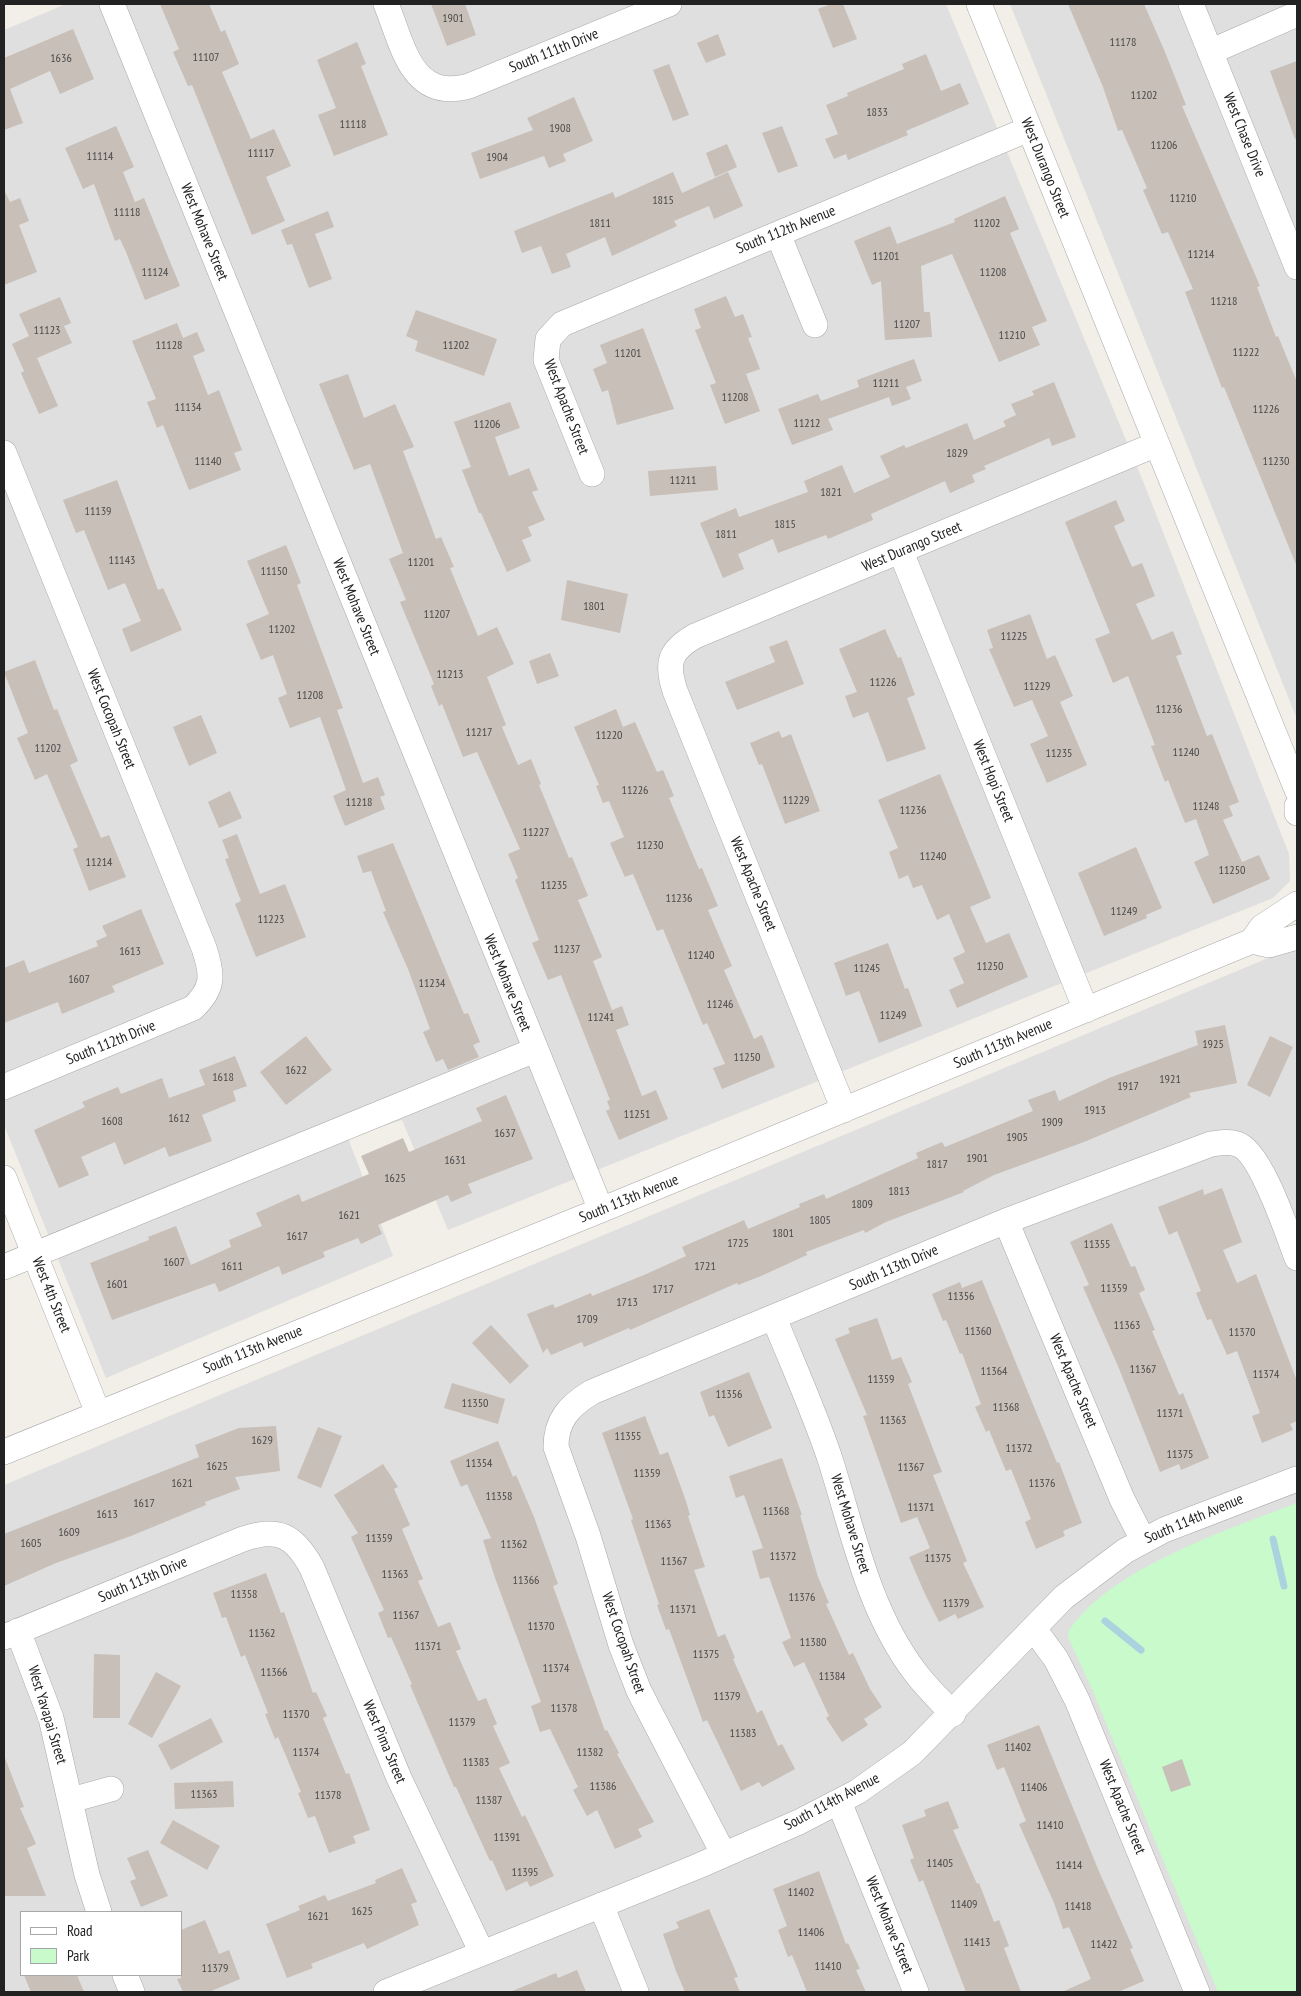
<!DOCTYPE html>
<html>
<head>
<meta charset="utf-8">
<style>
  body { margin:0 }
  #map { position:relative; width:1301px; height:1996px; overflow:hidden; background:#f2efe9; font-family:"PT Sans Narrow",sans-serif }
  canvas { display:block }
  .frame { position:absolute; inset:0; border:5px solid #222; pointer-events:none }
  .legend { position:absolute; left:20px; top:1911px; width:162px; height:65px; box-sizing:border-box; background:#fff; border:1px solid #a7a7a7; margin:0; padding:6px 9px; list-style:none; font-size:15px; color:#222 }
  .legend li { display:flex; align-items:center; gap:10px; height:25px }
  .legend b { width:25px; border:1px solid #a7a7a7 }
</style>
</head>
<body>
<div id="map">
<canvas width="1301" height="1996"></canvas>
<div class="frame"></div>
<ul class="legend">
<li><b style="height:6px;background:#fff"></b>Road</li>
<li><b style="height:14px;background:#c8facc"></b>Park</li>
</ul>
</div>
<script>
const context = document.querySelector('canvas').getContext('2d');
context.lineJoin = 'round';
function fill(path, color) { context.fillStyle = color; context.fill(path, 'evenodd'); }
function trace(path, color, width, dash) { context.strokeStyle = color; context.lineWidth = width; context.lineCap = dash ? 'butt' : 'round'; context.setLineDash(dash || []); context.stroke(path); }
function write(font, color, halo, rows, align = 'center') {
  context.font = font + ' "PT Sans Narrow",sans-serif'; context.lineWidth = 5; context.setLineDash([]); context.textBaseline = 'middle'; context.strokeStyle = halo; context.fillStyle = color; for (const [text, x, y, turn = 0] of rows) {
    context.save(); context.translate(x, y); context.rotate((+turn || 0) * Math.PI / 180); context.textAlign = isNaN(turn) ? turn : align; if (halo) context.strokeText(text, 0, 0); context.fillText(text, 0, 0); context.restore();
  }
}
fill(new Path2D(`
  M66,4H946L1145,486L1289,854L1290,881L1273,898L448,1230L402,1120L348,1138L393,1256L106,1378L4,1125V30Z
  M1010,4H1297V719Z
  M1297,946V1992H4V1485ZM21,1912H181V1975H21Z`), '#e0dfdf');
fill(new Path2D(`
  M1297,1503V1992H1218L1091,1687L1069,1639L1068,1632C1108,1569 1229,1529 1297,1503Z`), '#c8facc');
trace(new Path2D(`
  M1273,1539L1284,1586
  M1105,1621L1141,1650`), '#aad3df', 7);
fill(new Path2D(`
  M160,4H209L221,32L225,30L239,64L222,72L251,139L274,129L291,166L266,177L285,221L252,235L192,85L188,86L173,52L179,49Z
  M431,4H465L476,35L447,46Z
  M831,4H843L857,39L833,48L818,9Z
  M1068,4H1144L1165,52L1186,105L1182,106L1260,286L1257,287L1276,337L1278,336L1297,382V567L1224,387L1222,388L1185,292L1193,289L1168,232L1162,234L1143,190L1147,188L1122,130L1118,131L1103,87Z
  M73,29L94,79L60,94L50,71L10,89L23,123L4,130V58Z
  M718,34L726,55L706,63L697,43Z
  M357,42L366,64L361,66L388,135L334,156L318,115L336,108L317,60Z
  M926,54L941,91L960,83L969,104L906,131L908,135L848,160L846,154L834,159L825,139L838,134L826,105L848,96L847,93L904,69L902,64Z
  M1297,61V139H1295L1270,71Z
  M669,64L689,115L673,121L653,70Z
  M574,97L593,141L563,154L566,161L549,168L544,156L480,179L471,153L533,130L527,118Z
  M116,126L134,167L123,172L135,202L144,198L180,286L145,300L126,252L120,239L115,241L94,184L83,189L65,148Z
  M782,126L798,166L778,173L762,133Z
  M727,144L737,167L715,177L706,153Z
  M673,172L682,193L728,172L743,206L714,219L709,206L674,221L677,226L612,256L605,237L566,254L571,267L552,274L541,246L522,253L514,231L613,192L615,198Z
  M4,190L10,202L20,198L29,221L19,225L37,272L4,285Z
  M1005,196L1019,229L1010,233L1047,321L1032,327L1040,345L999,362L952,254L921,266L924,312H930L932,337L885,340L881,281L872,285L854,241L890,226L897,244L955,222L954,219Z
  M328,211L334,227L315,234L332,279L309,288L292,244L287,245L281,230Z
  M726,296L735,317L743,314L752,337L748,338L760,369L746,374L760,411L725,424L710,385L716,383L695,330L701,328L694,309Z
  M60,297L71,323L64,326L72,343L37,358L58,406L39,414L21,373L24,371L12,344L29,336L19,314Z
  M416,310L497,339L484,376L415,351L418,341L406,336Z
  M177,323L183,338L197,332L205,351L193,356L208,395L219,390L242,450L234,453L241,470L189,490L163,425L157,428L147,402L156,399L132,341Z
  M643,328L674,409L617,425L608,390L602,392L593,369L607,363L600,345Z
  M914,359L922,381L906,387L911,399L892,406L889,397L828,419L833,430L792,445L778,409L818,394L821,401L859,387L857,380Z
  M348,374L364,418L395,404L414,447L403,451L436,539L441,537L454,567L450,568L478,636L497,627L514,664L487,677L506,725L502,727L518,765L531,759L541,784L539,785L569,858L572,857L588,896L578,900L602,957L593,961L612,1010L622,1006L629,1025L616,1030L642,1096L656,1090L668,1119L619,1140L606,1111L610,1109L607,1101L610,1100L561,975L548,980L532,943L539,940L515,880L518,878L508,854L520,849L477,752L463,757L442,704L439,706L431,686L434,684L400,602L406,600L389,559L403,553L370,464L354,470L319,384Z
  M1054,382L1076,437L1052,446L1049,438L984,466L986,469L972,475L975,482L950,493L945,481L871,514L873,520L828,539L826,535L778,553L773,539L738,554L744,569L723,578L700,523L736,508L739,517L808,492L804,481L842,465L854,493L890,477L880,456L904,445L906,448L967,423L974,440L1006,426L1003,421L1016,415L1011,404L1034,395L1032,391Z
  M510,402L520,428L495,437L509,476L529,468L538,490L532,492L545,520L528,527L532,536L522,540L531,561L507,572L481,513H479L462,470L471,467L454,422Z
  M716,466L718,490L650,496L648,471Z
  M117,480L158,590L163,588L182,630L131,652L122,629L141,621L125,583L108,590L84,530L76,533L63,500Z
  M1116,500L1125,521L1114,526L1132,567L1142,563L1155,596L1136,604L1152,640L1173,631L1182,654L1176,656L1207,736L1212,734L1239,802L1229,806L1233,816L1223,820L1242,862L1259,855L1270,879L1213,904L1194,862L1209,855L1196,819L1185,823L1168,780L1165,782L1151,746L1155,745L1128,676L1113,683L1095,639L1110,633L1065,522Z
  M286,545L301,583L297,585L343,708L337,710L363,783L378,777L385,795L380,797L385,809L345,826L333,796L346,790L320,717L290,728L278,698L287,694L273,655L261,660L246,624L269,614L247,561Z
  M567,580L628,594L620,633L561,620Z
  M1030,614L1047,659L1055,655L1073,696L1060,702L1087,765L1047,783L1030,744L1048,736L1032,700L1014,707L989,649L993,648L987,630Z
  M885,629L898,658L901,657L915,695L907,698L926,749L887,762L868,712L853,718L845,696L857,692L839,649Z
  M787,640L804,684L737,710L725,682L775,662L769,647Z
  M550,653L559,676L537,684L529,661Z
  M35,660L54,710L57,709L78,761L70,765L101,838L109,835L126,877L89,891L73,849L78,847L47,774L35,780L17,738L28,733L4,672Z
  M616,709L623,727L635,722L657,772L663,770L674,796L669,798L699,869L702,868L718,906L708,910L732,966L724,970L754,1039L762,1035L775,1067L722,1089L713,1068L725,1064L707,1023L703,1025L663,929L657,931L633,874L625,877L623,873L610,843L624,837L609,801L603,803L596,786L599,785L574,727Z
  M201,715L217,753L189,766L173,727Z
  M779,731L782,738L791,734L820,811L785,824L762,764L759,765L750,743Z
  M940,774L991,898L970,907L986,943L1009,933L1028,977L957,1008L949,990L964,983L953,958L965,952L949,914L937,920L922,885L913,888L908,875L899,879L889,852L898,848L878,800Z
  M230,791L242,818L219,828L208,802Z
  M237,834L260,894L285,884L306,937L256,957L235,904L241,901L225,859L229,858L222,840Z
  M393,843L464,1014L468,1013L480,1042L473,1045L479,1057L448,1070L443,1059L436,1062L423,1032L430,1029L408,969L383,912L386,911L371,871L363,873L357,856Z
  M1136,847L1162,908L1146,915L1147,918L1104,936L1078,873Z
  M141,909L164,964L112,986L115,992L62,1014L58,1002L4,1023V968L24,960L29,973L98,946L96,941L107,936L102,926Z
  M888,943L905,989L908,988L922,1026L879,1043L859,991L846,996L834,963Z
  M1225,1025L1237,1083L1189,1093L1191,1097L1084,1142L994,1175L963,1191L964,1192L886,1222L865,1233L864,1230L806,1252L807,1255L761,1276L738,1285L737,1283L630,1330L629,1328L584,1347L582,1342L551,1355L547,1348L543,1353L527,1314L553,1304L555,1308L591,1293L592,1296L644,1275L686,1256L682,1247L744,1220L748,1229L800,1207L799,1204L824,1194L826,1199L918,1158L916,1153L942,1142L945,1147L1033,1111L1028,1100L1055,1090L1059,1101L1109,1078L1198,1045L1195,1031Z
  M306,1036L332,1070L286,1105L260,1072Z
  M1270,1036L1293,1047L1270,1097L1247,1085Z
  M235,1056L247,1086L233,1091L236,1101L202,1115L212,1141L169,1157L165,1147L124,1165L115,1142L81,1157L89,1175L59,1188L34,1130L85,1107L82,1102L118,1087L121,1094L162,1078L169,1098L205,1085L199,1070Z
  M506,1095L533,1159L468,1184L472,1193L451,1202L448,1195L378,1225L382,1234L361,1244L358,1238L323,1252L325,1257L282,1275L279,1266L219,1292L215,1283L112,1320L90,1263L149,1240L148,1237L176,1226L191,1265L231,1247L229,1240L262,1226L256,1213L299,1194L302,1202L369,1174L361,1156L403,1138L409,1152L482,1121L476,1108Z
  M1222,1188L1242,1242L1223,1250L1237,1283L1256,1274L1297,1381V1421L1290,1424L1293,1430L1262,1443L1252,1416L1260,1413L1237,1351L1227,1355L1211,1319L1207,1320L1196,1293L1201,1291L1177,1231L1169,1235L1158,1207L1203,1189L1204,1195Z
  M1112,1223L1131,1267L1135,1266L1145,1290L1139,1293L1155,1330L1152,1331L1179,1395L1183,1393L1209,1458L1181,1470L1179,1464L1160,1472L1118,1366L1083,1287L1089,1285L1070,1242Z
  M982,1280L1057,1463L1059,1462L1082,1523L1063,1531L1065,1536L1036,1549L1025,1522L1031,1519L1011,1469L1006,1471L989,1430L986,1432L975,1407L981,1404L962,1353L960,1354L946,1320L943,1321L932,1294L960,1282L962,1288Z
  M877,1318L892,1360L901,1357L912,1382L908,1384L942,1472L933,1475L967,1561L963,1563L984,1607L958,1619L955,1614L939,1622L925,1594L909,1557L930,1548L917,1517L901,1523L863,1416L867,1415L835,1339L850,1333L848,1328Z
  M491,1325L529,1366L510,1384L472,1343Z
  M749,1372L772,1428L728,1447L714,1415L709,1417L700,1392Z
  M452,1383L505,1399L498,1424L444,1408Z
  M645,1416L660,1455L668,1452L686,1501L690,1515L688,1516L705,1567L694,1570L718,1637L725,1634L735,1658L733,1659L757,1713L762,1710L778,1746L782,1744L795,1769L762,1787L759,1782L741,1791L707,1720L703,1722L669,1629L666,1630L657,1605L659,1604L631,1520L633,1519L602,1433Z
  M276,1426L280,1471L235,1477L240,1489L205,1502L206,1505L131,1536L56,1563L4,1586V1534L199,1457L195,1445L239,1428Z
  M318,1427L342,1436L321,1488L297,1478Z
  M498,1441L513,1477L516,1475L534,1517L558,1584L553,1586L605,1731L607,1730L619,1753L617,1754L654,1822L638,1829L642,1837L615,1849L597,1810L587,1816L573,1790L578,1787L550,1729L540,1732L531,1706L541,1702L495,1578L483,1540L491,1538L467,1484L461,1487L450,1461Z
  M782,1458L802,1515H800L818,1577L829,1603L826,1604L849,1655L853,1653L870,1689L882,1707L864,1719L868,1725L842,1742L826,1718L829,1716L804,1662L794,1667L782,1642L791,1638L769,1577L760,1579L752,1551L763,1548L744,1495L736,1498L729,1476Z
  M383,1464L398,1487L394,1489L410,1525L402,1529L423,1579L418,1581L438,1627L450,1622L461,1649L456,1651L478,1701L486,1698L497,1724L493,1726L510,1763L499,1768L522,1817L525,1815L554,1876L530,1887L527,1881L506,1891L492,1860L490,1861L456,1787H454L410,1685L412,1684L391,1637L388,1638L378,1613L384,1610L351,1537L358,1533L334,1495Z
  M266,1573L281,1613L284,1612L313,1693L316,1692L327,1716L323,1718L346,1774L349,1773L370,1830L353,1836L356,1843L329,1853L315,1816L308,1818L298,1793L301,1792L278,1737L275,1739L265,1714L268,1713L245,1655L241,1657L226,1617L222,1618L213,1593Z
  M94,1654L120,1655V1718H93Z
  M156,1672L181,1686L152,1738L128,1724Z
  M211,1718L223,1742L171,1770L158,1745Z
  M1039,1725L1098,1869L1133,1948L1130,1949L1144,1981L1118,1992H1062L1091,1979L1069,1927L1063,1929L1054,1903L1019,1824L1026,1821L1004,1767L997,1770L987,1745Z
  M5,1758L24,1807L20,1808L36,1844L27,1848L46,1896H4Z
  M1182,1759L1191,1785L1171,1792L1162,1767Z
  M233,1781L234,1807L175,1809L174,1783Z
  M948,1801L959,1828L953,1830L977,1884L979,1883L994,1922L999,1920L1009,1946L1004,1948L1021,1992H966L923,1880L919,1882L910,1860L914,1858L902,1825L926,1816L924,1810Z
  M173,1820L220,1846L207,1870L160,1843Z
  M148,1850L168,1896L141,1907L130,1881L136,1879L127,1858Z
  M402,1868L417,1902L411,1904L419,1925L367,1949L364,1943L311,1964L313,1968L287,1978L266,1924L300,1910L298,1906L325,1895L328,1901L376,1883L375,1880Z
  M819,1871L846,1944L848,1943L860,1969L856,1970L866,1992H807L792,1955L788,1957L778,1930L787,1926L773,1889Z
  M709,1909L738,1977L734,1978L740,1992H685L676,1971L663,1934L679,1928L676,1922Z
  M205,1920L219,1954L229,1950L240,1979L209,1992H183L177,1979L181,1978V1930Z
  M577,1970L586,1992H510L556,1973L558,1978Z
  M24,1975H77L84,1992H31Z`), '#c7bfb8');
const minor = new Path2D(`
  M112,4L601,1210
  M386,4C403,45 411,102 469,86L669,4
  M979,4L1297,790
  M1191,4L1297,267
  M1210,52L1297,14
  M778,234L815,325
  M4,453L204,948C213,975 214,988 193,1008L4,1087
  M592,474L546,360L548,339L562,324L1029,129
  M901,552L1086,1010
  M1297,806V813
  M1252,941L1269,945L1297,937
  M844,1110L675,691C666,663 669,651 695,636L1157,444
  M4,1178L98,1413
  M1006,1221L1122,1499L1143,1540
  M4,1267L535,1050
  M774,1318C793,1365 814,1411 830,1459C853,1531 868,1610 915,1672C926,1687 940,1700 953,1714
  M4,1452L601,1210L1252,941L1262,927L1297,904
  M1034,1629L1056,1659L1077,1700L1197,1992
  M18,1631L51,1718L87,1875L99,1912
  M4,1637L243,1539C278,1527 294,1535 312,1568L399,1778L482,1953
  M71,1800L111,1789
  M839,1802L916,1992
  M724,1855L639,1691L621,1645L588,1536L556,1447C556,1420 569,1406 592,1392L1006,1221L1211,1144C1219,1143 1229,1141 1237,1144C1261,1151 1288,1235 1297,1258
  M601,1905L636,1992
  M125,1975L132,1992
  M386,1992L696,1867L799,1822L857,1792L912,1753L1064,1597L1125,1551L1164,1530L1297,1479`);
trace(minor, '#a9a9a9', 26);
trace(minor, '#fff', 25);
write('12px', '#4b4948', null, [
  ["1901",453,19],
  ["11178",1123,43],
  ["11107",206,58],
  ["1636",61,59],
  ["11202",1144,96],
  ["1833",877,113],
  ["11118",353,125],
  ["1908",560,129],
  ["11206",1164,146],
  ["11117",261,154],
  ["11114",100,157],
  ["1904",497,158],
  ["11210",1183,199],
  ["1815",663,201],
  ["11118",127,213],
  ["1811",600,224],
  ["11202",987,224],
  ["11214",1201,255],
  ["11201",886,257],
  ["11124",155,273],
  ["11208",993,273],
  ["11218",1224,302],
  ["11207",907,325],
  ["11123",47,331],
  ["11210",1012,336],
  ["11128",169,346],
  ["11202",456,346],
  ["11222",1246,353],
  ["11201",628,354],
  ["11211",886,384],
  ["11208",735,398],
  ["11134",188,408],
  ["11226",1266,410],
  ["11212",807,424],
  ["11206",487,425],
  ["1829",957,454],
  ["11140",208,462],
  ["11230",1276,462],
  ["11211",683,481],
  ["1821",831,493],
  ["11139",98,512],
  ["1815",785,525],
  ["1811",726,535],
  ["11143",122,561],
  ["11201",421,563],
  ["11150",274,572],
  ["1801",594,607],
  ["11207",437,615],
  ["11202",282,630],
  ["11225",1014,637],
  ["11213",450,675],
  ["11226",883,683],
  ["11229",1037,687],
  ["11208",310,696],
  ["11236",1169,710],
  ["11217",479,733],
  ["11220",609,736],
  ["11202",48,749],
  ["11240",1186,753],
  ["11235",1059,754],
  ["11226",635,791],
  ["11229",796,801],
  ["11218",359,803],
  ["11248",1206,807],
  ["11236",913,811],
  ["11227",536,833],
  ["11230",650,846],
  ["11240",933,857],
  ["11214",99,863],
  ["11250",1232,871],
  ["11235",554,886],
  ["11236",679,899],
  ["11249",1124,912],
  ["11223",271,920],
  ["11237",567,950],
  ["1613",130,952],
  ["11240",701,956],
  ["11250",990,967],
  ["11245",867,969],
  ["1607",79,980],
  ["11234",432,984],
  ["11246",720,1005],
  ["11249",893,1016],
  ["11241",601,1018],
  ["1925",1213,1045],
  ["11250",747,1058],
  ["1622",296,1071],
  ["1618",223,1078],
  ["1921",1170,1080],
  ["1917",1128,1087],
  ["1913",1095,1111],
  ["11251",637,1115],
  ["1612",179,1119],
  ["1608",112,1122],
  ["1909",1052,1123],
  ["1637",505,1134],
  ["1905",1017,1138],
  ["1901",977,1159],
  ["1631",455,1161],
  ["1817",937,1165],
  ["1625",395,1179],
  ["1813",899,1192],
  ["1809",862,1205],
  ["1621",349,1216],
  ["1805",820,1221],
  ["1801",783,1234],
  ["1617",297,1237],
  ["1725",738,1244],
  ["11355",1097,1245],
  ["1607",174,1263],
  ["1611",232,1267],
  ["1721",705,1267],
  ["1601",117,1285],
  ["11359",1114,1289],
  ["1717",663,1290],
  ["11356",961,1297],
  ["1713",627,1303],
  ["1709",587,1320],
  ["11363",1127,1326],
  ["11360",978,1332],
  ["11370",1242,1333],
  ["11367",1143,1370],
  ["11364",994,1372],
  ["11374",1266,1375],
  ["11359",881,1380],
  ["11356",729,1395],
  ["11350",475,1404],
  ["11368",1006,1408],
  ["11371",1170,1414],
  ["11363",893,1421],
  ["11355",628,1437],
  ["1629",262,1441],
  ["11372",1019,1449],
  ["11375",1180,1455],
  ["11354",479,1464],
  ["1625",217,1467],
  ["11367",911,1468],
  ["11359",647,1474],
  ["1621",182,1484],
  ["11376",1042,1484],
  ["11358",499,1497],
  ["1617",144,1504],
  ["11371",921,1508],
  ["11368",776,1512],
  ["1613",107,1515],
  ["11363",658,1525],
  ["1609",69,1533],
  ["11359",379,1539],
  ["1605",31,1544],
  ["11362",514,1545],
  ["11372",783,1557],
  ["11375",938,1559],
  ["11367",674,1562],
  ["11363",395,1575],
  ["11366",526,1581],
  ["11358",244,1595],
  ["11376",802,1598],
  ["11379",956,1604],
  ["11371",683,1610],
  ["11367",406,1616],
  ["11370",541,1627],
  ["11362",262,1634],
  ["11380",813,1643],
  ["11371",428,1647],
  ["11375",706,1655],
  ["11374",556,1669],
  ["11366",274,1673],
  ["11384",832,1677],
  ["11379",727,1697],
  ["11378",564,1709],
  ["11370",296,1715],
  ["11379",462,1723],
  ["11383",743,1734],
  ["11402",1018,1748],
  ["11374",306,1753],
  ["11382",590,1753],
  ["11383",476,1763],
  ["11386",603,1787],
  ["11406",1034,1788],
  ["11363",204,1795],
  ["11378",328,1796],
  ["11387",489,1801],
  ["11410",1050,1826],
  ["11391",507,1838],
  ["11405",940,1864],
  ["11414",1069,1866],
  ["11395",525,1873],
  ["11402",801,1893],
  ["11409",964,1905],
  ["11418",1078,1907],
  ["1625",362,1912],
  ["1621",318,1917],
  ["11406",811,1933],
  ["11413",977,1943],
  ["11422",1104,1945],
  ["11410",828,1967],
  ["11379",215,1969]
]);
write('15px', '#222', '#fff', [
  ["South 111th Drive",554,51,-22],
  ["West Chase Drive",1244,135,68],
  ["West Durango Street",1045,168,68],
  ["South 112th Avenue",786,230,-22],
  ["West Mohave Street",204,232,68],
  ["West Apache Street",566,407,69],
  ["West Durango Street",912,547,-23],
  ["West Mohave Street",356,607,68],
  ["West Cocopah Street",111,719,68],
  ["West Hopi Street",993,781,68],
  ["West Apache Street",753,884,68],
  ["West Mohave Street",507,983,68],
  ["South 112th Drive",111,1043,-22],
  ["South 113th Avenue",1003,1044,-23],
  ["South 113th Avenue",629,1199,-22],
  ["South 113th Drive",894,1268,-23],
  ["West 4th Street",51,1295,68],
  ["South 113th Avenue",253,1350,-22],
  ["West Apache Street",1073,1381,67],
  ["South 114th Avenue",1194,1519,-23],
  ["West Mohave Street",850,1524,73],
  ["South 113th Drive",143,1580,-23],
  ["West Cocopah Street",623,1643,71],
  ["West Yavapai Street",47,1715,73],
  ["West Pima Street",384,1742,67],
  ["South 114th Avenue",832,1802,-28],
  ["West Apache Street",1122,1807,68],
  ["West Mohave Street",889,1925,68]
]);
</script>
</body>
</html>
